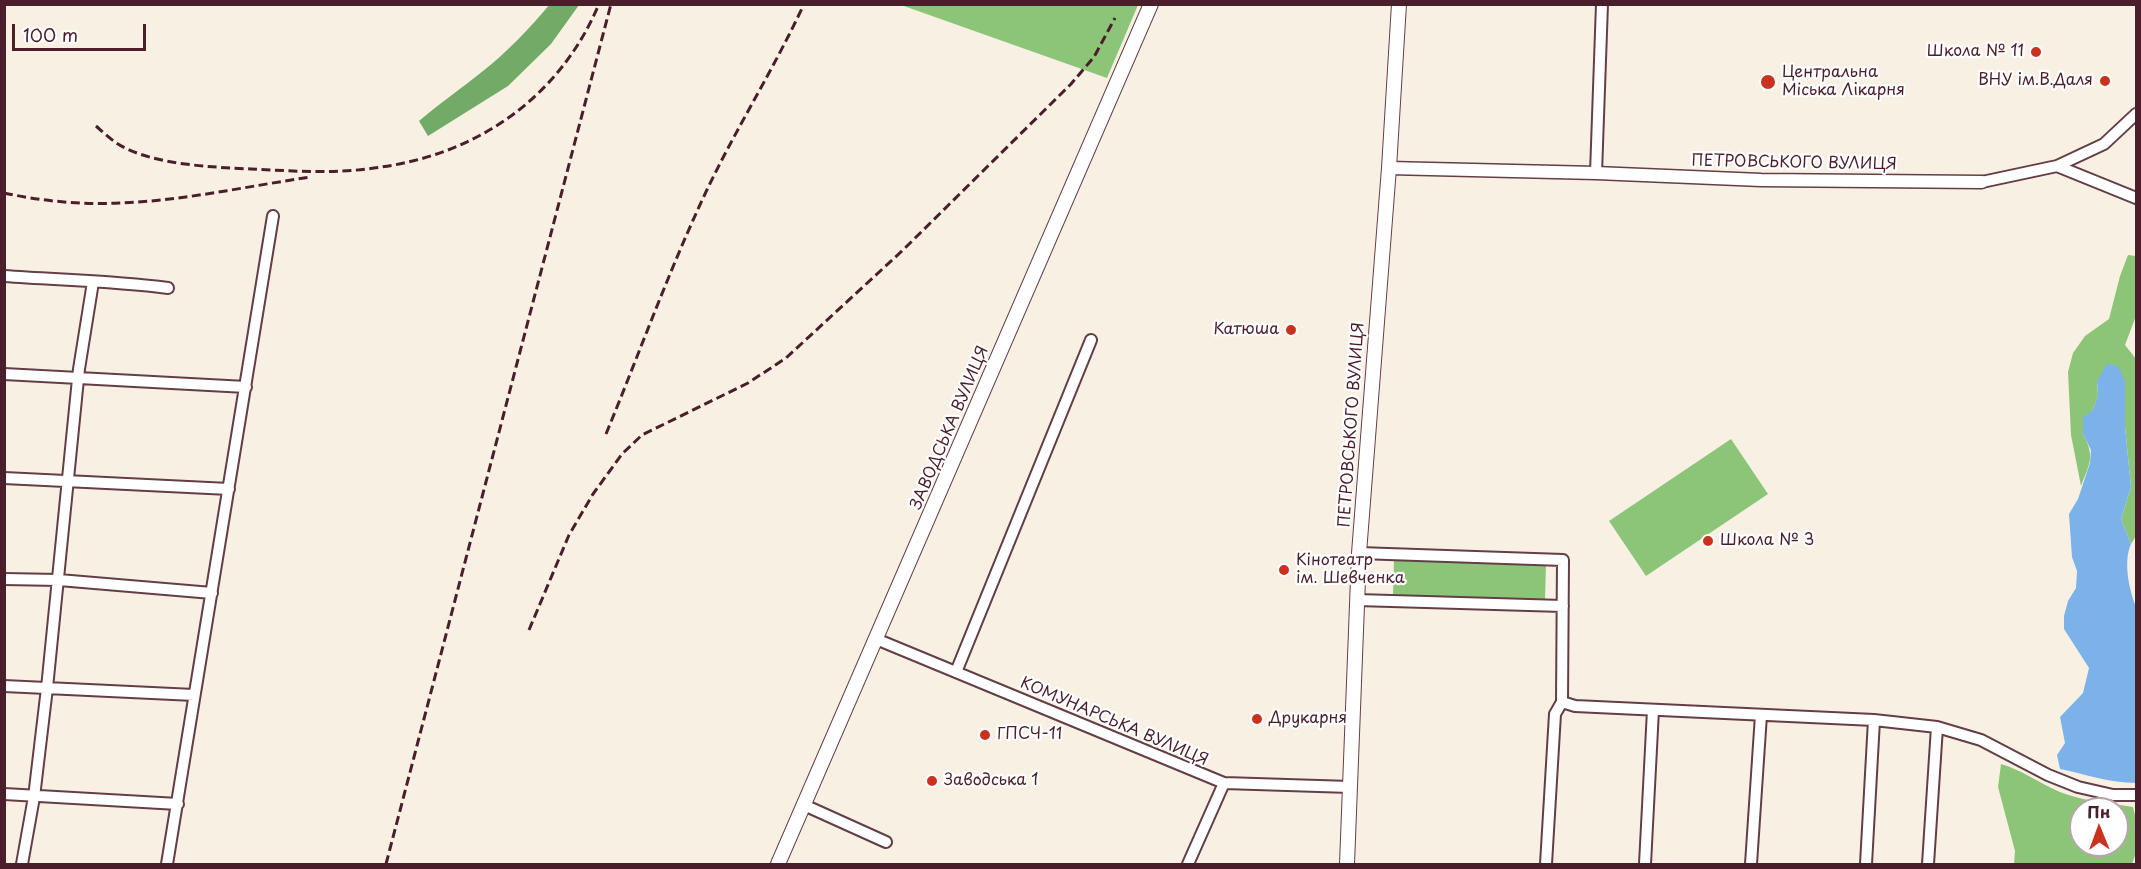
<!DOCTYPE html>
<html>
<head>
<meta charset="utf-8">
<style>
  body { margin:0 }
  #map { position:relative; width:2141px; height:869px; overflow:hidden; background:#f8f1e3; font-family:"Playpen Sans",sans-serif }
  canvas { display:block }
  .frame { position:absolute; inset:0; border:6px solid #4a1f2b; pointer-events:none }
  .north { position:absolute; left:2069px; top:797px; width:60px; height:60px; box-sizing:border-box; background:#fff; border:2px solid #b7a5aa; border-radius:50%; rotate:359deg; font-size:16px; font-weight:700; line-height:24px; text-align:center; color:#4a1f2b }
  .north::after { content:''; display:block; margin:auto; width:21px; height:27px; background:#c8321e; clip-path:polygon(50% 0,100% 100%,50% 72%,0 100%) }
  .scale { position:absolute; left:12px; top:24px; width:134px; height:27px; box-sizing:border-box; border:3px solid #4a1f2b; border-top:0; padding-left:8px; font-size:18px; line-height:21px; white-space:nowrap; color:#4a1f2b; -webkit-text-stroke:4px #fff; paint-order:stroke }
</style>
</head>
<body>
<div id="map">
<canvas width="2141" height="869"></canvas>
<div class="frame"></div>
<div class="north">Пн</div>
<div class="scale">100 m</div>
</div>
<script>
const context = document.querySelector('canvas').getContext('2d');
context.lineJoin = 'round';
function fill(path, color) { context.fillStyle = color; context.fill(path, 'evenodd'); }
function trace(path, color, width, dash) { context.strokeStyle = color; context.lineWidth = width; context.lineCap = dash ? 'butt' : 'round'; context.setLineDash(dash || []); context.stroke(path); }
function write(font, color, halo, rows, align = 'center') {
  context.font = font + ' "Playpen Sans",sans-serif'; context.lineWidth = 4.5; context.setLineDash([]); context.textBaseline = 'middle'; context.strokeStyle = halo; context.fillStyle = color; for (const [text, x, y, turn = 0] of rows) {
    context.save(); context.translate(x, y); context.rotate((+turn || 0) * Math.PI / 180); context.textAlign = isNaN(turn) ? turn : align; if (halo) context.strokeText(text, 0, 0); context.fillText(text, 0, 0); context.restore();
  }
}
fill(new Path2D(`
  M901,5H1138L1107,78Z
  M2128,255L2136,256V316L2125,345L2136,359V536L2131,544L2121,519L2131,487L2125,427V381H2097L2098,396L2083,434C2095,456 2090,463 2081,486L2071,435L2068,372L2073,353L2085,336L2109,319L2120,276Z
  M1731,439L1768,494L1646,576L1609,521Z
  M1394,559L1546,564L1545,600L1393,595Z
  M2001,764C2022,770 2039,783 2060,792C2082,801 2109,803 2133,807C2138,824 2140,847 2132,864H2014L2015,851L1998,787ZM2081,809H2117V845H2081Z`), '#8dc578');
fill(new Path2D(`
  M550,4L579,5L551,44L508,86L428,136L419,121C440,103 462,88 483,71C507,52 530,28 550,4Z`), '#72aa68');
fill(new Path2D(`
  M2107,364L2118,366L2125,381V427L2131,487L2121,519L2131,544C2123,562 2129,589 2136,607V783C2110,783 2085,774 2060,769L2057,755L2065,743L2060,717L2083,693L2089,668L2064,629V616L2068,601L2076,588L2077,571L2072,557L2069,514L2078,499L2090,463L2091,450L2083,434V417L2092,411L2098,396L2097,381Z`), '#7cb2ea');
const minor = new Path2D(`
  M2057,166L2136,198
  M1596,173L1602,4
  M1982,182L2057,166L2104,144L2136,114
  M4,276C59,280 114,281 168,288
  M4,374L246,387
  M4,478L229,489
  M1359,553L1563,560L1562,702L1575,706L1874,720L1937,727L1981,740L2048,775L2078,787L2113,795H2136
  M4,579L59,580L212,593
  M1357,600L1563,606
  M876,639L1224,783L1350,787
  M956,672L1091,340
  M4,686L194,695
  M4,794L178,804
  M804,805L886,842
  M22,864L34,797L47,688L79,369L93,282
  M167,864L273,216
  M1188,864L1224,783
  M1546,864L1555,714L1562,702
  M1645,864L1653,710
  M1751,864L1761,715
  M1866,864L1874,720
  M1928,864L1937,727`);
const tertiary = new Path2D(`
  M1389,168L1596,173L1761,180L1982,182`);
const secondary = new Path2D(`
  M778,864L1151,4
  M1347,864L1359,553L1389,168L1399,4`);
trace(minor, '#643e47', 14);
trace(tertiary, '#643e47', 15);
trace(secondary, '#643e47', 16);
trace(minor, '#fff', 10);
trace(tertiary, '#fff', 12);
trace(secondary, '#fff', 14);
trace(new Path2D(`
  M96,126C103,132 110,139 118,144C152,165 211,167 251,169C292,171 334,174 374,168C475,156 559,99 599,4
  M4,193C41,201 82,205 119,203C182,201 248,186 311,177
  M606,434C639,354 668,273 705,194C735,130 774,69 804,4
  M529,630L569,535L593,494L622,454L642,435L748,383L786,358L903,250L1071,84L1094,57L1115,18
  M386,864L611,4`), '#4a1f2b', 3, [9, 4.5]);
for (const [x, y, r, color] of [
  [2036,52,6,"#c8321e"],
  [2105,81,6,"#c8321e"],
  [1768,82,8,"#c8321e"],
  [1291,330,6,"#c8321e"],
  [1708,541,6,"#c8321e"],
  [1284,570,6,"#c8321e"],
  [1257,719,6,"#c8321e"],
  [985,735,6,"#c8321e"],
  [932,781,6,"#c8321e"]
]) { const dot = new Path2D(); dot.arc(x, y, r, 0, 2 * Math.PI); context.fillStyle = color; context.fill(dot); trace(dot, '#fff', 2); }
write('16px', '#4a1f2b', '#fff', [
  ["Школа № 11",2024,52,"right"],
  ["Центральна",1782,73],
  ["Міська Лікарня",1782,91],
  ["ВНУ ім.В.Даля",2093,81,"right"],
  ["Катюша",1279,330,"right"],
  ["Школа № 3",1720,541],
  ["Кінотеатр",1296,561],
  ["ім. Шевченка",1296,579],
  ["Друкарня",1269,719],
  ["ГПСЧ-11",997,735],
  ["Заводська 1",944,781]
], 'left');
write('16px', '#4a1f2b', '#fff', [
  ["ПЕТРОВСЬКОГО ВУЛИЦЯ",1794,163,1],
  ["ПЕТРОВСЬКОГО ВУЛИЦЯ",1352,425,-86],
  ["ЗАВОДСЬКА ВУЛИЦЯ",950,428,-67],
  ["КОМУНАРСЬКА ВУЛИЦЯ",1114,722,23]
]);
</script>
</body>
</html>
